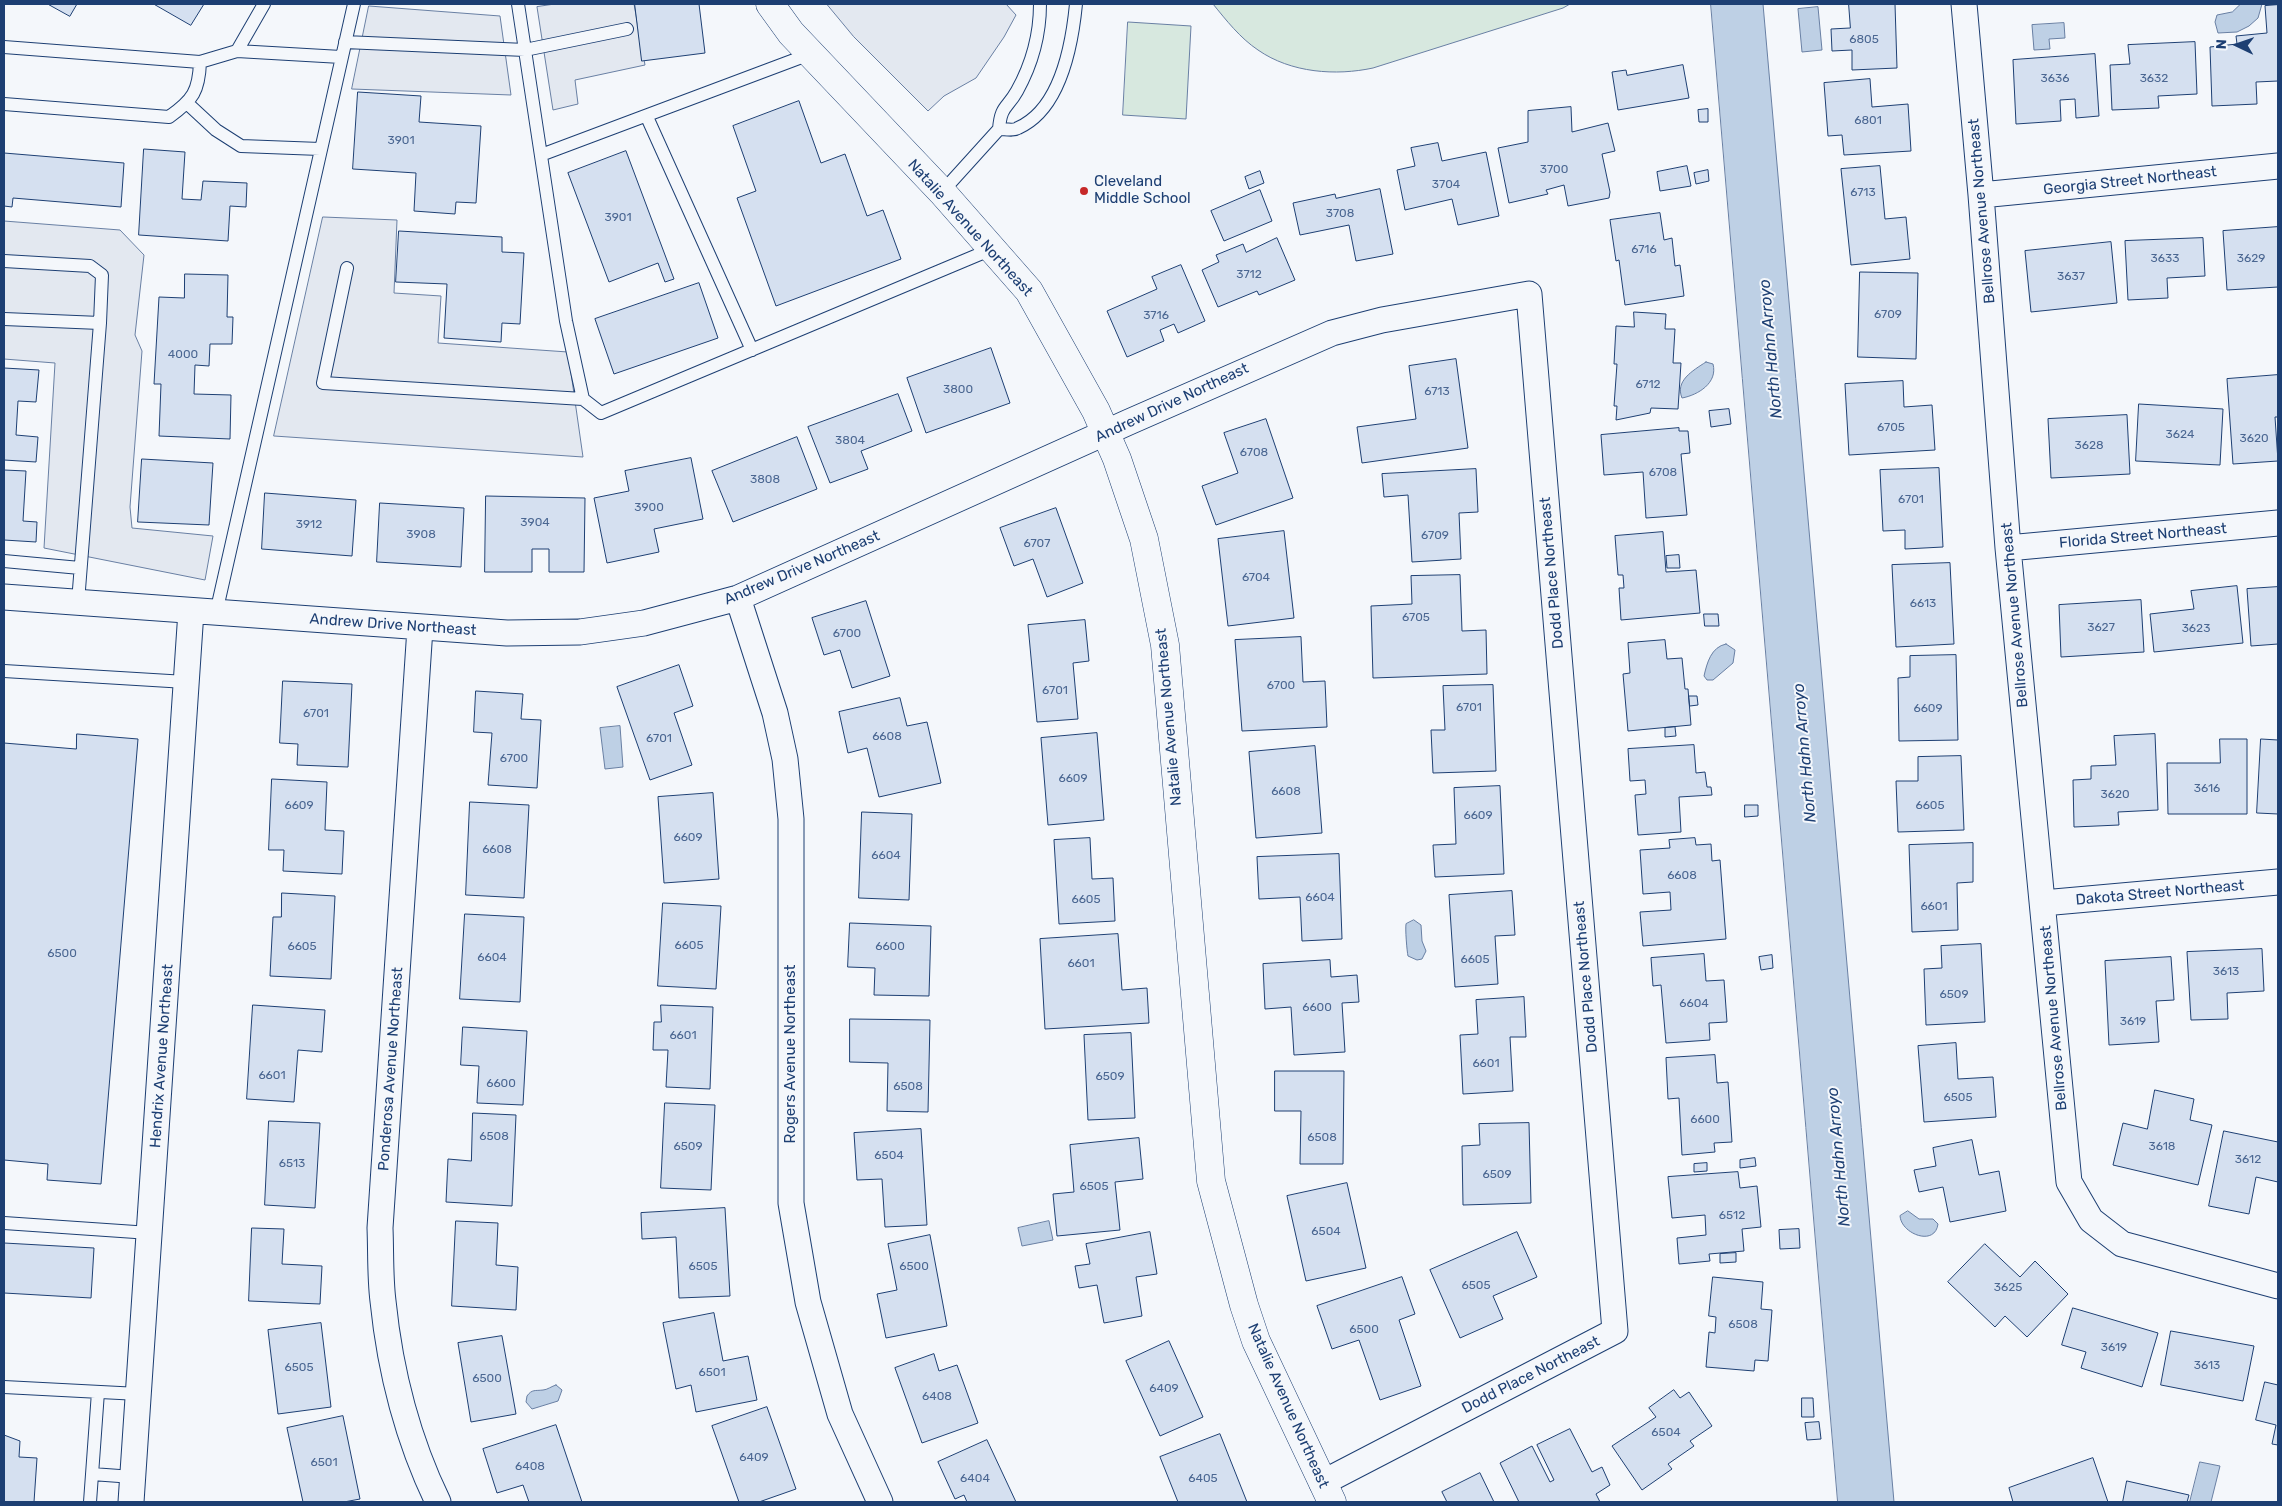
<!DOCTYPE html>
<html>
<head>
<meta charset="utf-8">
<style>
  body { margin:0 }
  #map { position:relative; width:2282px; height:1506px; overflow:hidden; background:#f4f7fb; font-family:Rubik,sans-serif }
  canvas { display:block }
  .frame { position:absolute; inset:0; border:5px solid #1d3f73; pointer-events:none }
  .north { position:absolute; left:2212px; top:20px; width:50px; height:50px; -webkit-text-stroke:4px #f4f7fb; paint-order:stroke; rotate:273deg; font-size:14px; font-weight:700; line-height:20px; text-align:center; color:#1d3f73 }
  .north::after { content:''; display:block; margin:auto; width:18px; height:22px; background:#1d3f73; clip-path:polygon(50% 0,100% 100%,50% 72%,0 100%) }
</style>
</head>
<body>
<div id="map">
<canvas width="2282" height="1506"></canvas>
<div class="frame"></div>
<div class="north">N</div>
</div>
<script>
const context = document.querySelector('canvas').getContext('2d');
context.lineJoin = 'round';
function fill(path, color) { context.fillStyle = color; context.fill(path, 'evenodd'); }
function trace(path, color, width, dash) { context.strokeStyle = color; context.lineWidth = width; context.lineCap = dash ? 'butt' : 'round'; context.setLineDash(dash || []); context.stroke(path); }
function write(font, color, halo, rows, align = 'center') {
  context.font = font + ' Rubik,sans-serif'; context.lineWidth = 4; context.setLineDash([]); context.textBaseline = 'middle'; context.strokeStyle = halo; context.fillStyle = color; for (const [text, x, y, turn = 0] of rows) {
    context.save(); context.translate(x, y); context.rotate((+turn || 0) * Math.PI / 180); context.textAlign = isNaN(turn) ? turn : align; if (halo) context.strokeText(text, 0, 0); context.fillText(text, 0, 0); context.restore();
  }
}
const green = new Path2D(`
  M1213,4H1570L1563,8L1373,68C1336,76 1291,73 1258,50C1240,38 1226,20 1213,4Z
  M1128,22L1191,26L1186,119L1123,115Z`);
fill(green, '#d7e8df');
trace(green, '#687fa3', 1);
const parking = new Path2D(`
  M555,4H634L645,65L575,80L578,104L553,110L537,7Z
  M827,4H1006L1016,15L1004,37L976,78L944,96L928,111L854,37Z
  M369,6L500,16L511,95L352,89Z
  M323,217L397,220L394,293L441,296L438,343L568,352L583,457L274,436Z
  M4,221L120,230L144,255L135,335L142,351L130,507L132,528L213,536L205,580L44,548L55,363L4,359Z`);
fill(parking, '#e3e8f0');
trace(parking, '#687fa3', 1);
const water = new Path2D(`
  M1711,4H1763L1894,1502H1838Z
  M2241,4H2262L2258,18L2249,26L2237,32L2218,33L2215,22L2217,15L2232,12Z
  M1818,7L1822,50L1802,52L1798,9Z
  M2064,23L2065,38L2049,39L2050,49L2034,50L2032,25Z
  M1706,362L1713,364C1718,383 1698,395 1682,398C1675,381 1692,371 1706,362Z
  M1726,644L1735,650L1733,663L1713,680H1707L1704,676C1707,663 1711,647 1726,644Z
  M620,726L623,767L605,769L600,728Z
  M1414,920L1421,925L1422,941L1426,951L1422,959L1417,960L1408,956C1407,952 1405,928 1406,924Z
  M1908,1211L1919,1219H1933L1938,1224C1935,1247 1901,1234 1900,1216Z
  M1049,1221L1053,1240L1022,1246L1018,1228Z
  M556,1385L562,1390L558,1401L532,1409L526,1402L527,1396C532,1389 535,1391 543,1390C547,1390 552,1386 556,1385Z
  M2200,1462L2220,1466L2211,1502H2190Z`);
fill(water, '#bed0e5');
trace(water, '#687fa3', 1);
const building = new Path2D(`
  M48,4H77L70,16Z
  M154,4H204L191,25Z
  M635,4H699L705,53L642,61Z
  M1849,4H1895L1897,68L1852,70V50L1832,51L1831,29L1850,28Z
  M2278,5V81L2256,82L2257,104L2212,106L2210,47L2237,44L2236,36L2267,33L2265,6Z
  M2195,42L2197,94L2158,96L2159,108L2112,110L2110,65L2130,64L2128,45Z
  M2095,54L2099,116L2076,118L2075,99L2060,100L2061,121L2016,124L2013,60Z
  M1683,65L1689,98L1618,110L1612,72L1626,70L1627,75Z
  M1870,79L1872,107L1908,104L1911,151L1844,155L1842,135L1828,136L1824,83Z
  M358,92L421,96L419,122L481,126L476,203L456,202L455,214L414,211L416,173L353,169Z
  M799,101L821,163L845,154L867,216L883,210L901,259L776,306L737,198L756,191L733,126Z
  M1571,107L1572,132L1608,123L1615,151L1602,154L1610,192L1609,198L1568,206L1564,185L1546,190L1548,194L1509,203L1498,148L1528,142V111Z
  M1708,109V122H1699L1698,110Z
  M1438,143L1442,161L1486,152L1499,216L1458,225L1452,199L1405,210L1397,170L1415,166L1411,148Z
  M144,149L185,152L182,199L201,200L203,181L247,183L246,207L230,206L228,241L139,235Z
  M626,151L674,279L665,282L658,263L609,282L568,173Z
  M4,153L124,163L121,207L13,198L12,207L4,206Z
  M1687,166L1691,186L1660,191L1657,172Z
  M1880,166L1885,219L1906,217L1910,259L1851,265L1841,169Z
  M1708,170L1709,181L1696,184L1694,173Z
  M1260,171L1264,183L1249,189L1245,177Z
  M1380,189L1393,254L1356,261L1349,225L1300,235L1293,203L1335,194L1336,198Z
  M1260,190L1272,221L1224,241L1211,211Z
  M1660,213L1664,240L1672,238L1675,266L1680,265L1684,296L1625,305L1619,260L1616,261L1610,220Z
  M2278,227V287L2227,290L2223,231Z
  M399,231L502,237V252L524,253L520,324L502,323L501,342L444,338L447,284L396,282Z
  M1277,238L1295,280L1259,295L1257,291L1218,307L1202,270L1219,262L1216,255L1243,244L1246,252Z
  M2203,238L2205,276L2167,278L2168,298L2128,300L2125,241Z
  M2111,242L2117,303L2031,312L2025,251Z
  M1181,265L1205,321L1178,333L1174,324L1160,330L1164,341L1127,357L1107,311L1157,289L1152,277Z
  M1860,272L1918,273L1916,359L1858,357Z
  M185,274L228,275L227,317H233L232,344H210L209,366L195,365L194,394L231,395L230,439L159,436L161,384H154L159,297L184,298Z
  M699,283L718,338L614,374L595,319Z
  M1634,312L1666,314L1665,329H1675L1673,363H1681L1678,409L1651,408L1650,413L1616,420L1617,406H1614L1617,364H1614L1616,326L1634,327Z
  M991,348L1010,403L926,433L907,378Z
  M1456,359L1468,448L1362,463L1357,427L1416,419L1409,366Z
  M4,368L39,370L36,402L18,401L16,435L38,437L36,462L4,460Z
  M2278,375V417H2275L2278,461L2233,464L2227,379Z
  M1903,381L1904,407L1932,405L1935,450L1849,455L1845,384Z
  M898,394L912,431L861,451L868,469L830,483L808,427Z
  M2139,404L2223,409L2220,465L2136,461Z
  M1729,409L1731,424L1711,427L1709,411Z
  M2127,415L2130,474L2051,478L2048,419Z
  M1266,419L1293,498L1216,525L1202,486L1238,473L1224,433Z
  M1679,428V431H1688L1690,453L1681,454L1687,515L1646,518L1643,472L1604,475L1601,435Z
  M797,437L817,489L733,522L712,471Z
  M691,458L703,519L654,529L659,552L607,563L594,498L629,491L625,471Z
  M142,459L213,463L209,525L138,522Z
  M1939,468L1943,547L1905,549V530L1883,531L1880,470Z
  M1476,469L1478,512L1459,513L1461,559L1412,562L1408,495L1384,497L1382,474Z
  M4,470L26,471L23,521L37,522L36,542L4,540Z
  M265,493L356,500L352,556L262,549Z
  M486,496L585,498L584,572H549V549H532V572H485Z
  M380,503L464,508L461,567L377,562Z
  M1056,508L1083,583L1047,597L1033,559L1014,566L1000,528Z
  M1284,531L1294,618L1228,626L1218,539Z
  M1663,532L1666,572L1696,570L1700,613L1621,620L1619,588H1624L1623,575H1618L1615,536Z
  M1679,555L1680,568H1667L1666,556Z
  M1950,563L1954,644L1896,647L1892,565Z
  M1460,575L1462,631L1486,630L1487,674L1373,678L1371,606L1412,604L1411,576Z
  M2237,586L2243,643L2154,652L2150,614L2194,609L2191,591Z
  M2278,587V644L2251,646L2247,589Z
  M2141,600L2144,652L2061,657L2059,605Z
  M866,601L890,676L852,688L840,650L824,655L812,618Z
  M1704,614H1718L1719,626H1705Z
  M1085,620L1089,661L1073,663L1078,719L1037,722L1028,625Z
  M1301,637L1303,682L1325,681L1327,727L1242,731L1235,640Z
  M1665,640L1667,659L1682,658L1685,689H1688L1691,725L1628,731L1623,674L1630,673L1628,643Z
  M1956,655L1958,740L1899,741L1898,678L1910,677V656Z
  M679,665L693,706L674,713L692,765L650,780L617,687Z
  M283,681L352,684L348,767L297,765L298,744L280,743Z
  M1493,685L1496,771L1433,773L1431,730H1445L1443,686Z
  M476,691L523,694L521,719L541,720L537,788L488,785L492,733L474,732Z
  M1689,696H1697L1698,705L1690,706Z
  M900,698L907,726L927,722L941,783L879,797L867,748L848,753L839,712Z
  M1675,727L1676,736L1665,737V728Z
  M1097,733L1104,820L1048,825L1041,738Z
  M77,734L138,739L101,1184L47,1180L48,1164L4,1160V743L76,749Z
  M2155,734L2158,810L2118,812L2119,825L2074,827L2073,780L2091,779V766L2116,765L2114,736Z
  M2220,739H2247V814H2168L2167,763H2220Z
  M2261,739L2278,740V814L2257,813Z
  M1694,745L1696,773L1705,772L1707,787H1711L1712,795L1679,797L1681,832L1638,835L1635,795L1646,794L1645,780L1630,781L1628,749Z
  M1315,746L1322,833L1256,838L1249,752Z
  M1961,756L1964,830L1898,832L1896,781H1918V757Z
  M272,779L327,782L325,830L344,831L342,874L283,871L284,850H269Z
  M1500,786L1504,874L1435,877L1433,845L1456,844L1454,788Z
  M713,793L719,879L664,883L658,797Z
  M470,802L529,805L524,898L466,895Z
  M1745,805H1758V816L1745,817Z
  M862,812L912,814L909,900L859,898Z
  M1090,838L1092,879L1113,878L1115,921L1059,924L1054,840Z
  M1695,838L1696,845L1711,844L1712,861L1720,860L1726,939L1643,946L1640,912L1671,910L1670,892L1643,894L1640,850L1670,848L1669,840Z
  M1973,843V882L1957,883L1958,930L1912,932L1909,845Z
  M1339,854L1342,939L1302,941L1300,897L1259,899L1257,857Z
  M1512,891L1515,935L1495,936L1498,984L1455,987L1449,895Z
  M282,893L335,896L331,979L270,976L273,917H281Z
  M663,903L721,906L716,989L658,986Z
  M465,914L524,917L520,1002L460,999Z
  M850,923L931,926L929,996L874,995L875,968L848,967Z
  M1118,934L1122,990L1147,988L1149,1023L1045,1029L1040,939Z
  M1981,944L1985,1022L1926,1025L1924,969L1942,968L1941,946Z
  M2262,949L2264,991L2227,993L2228,1019L2191,1020L2187,952Z
  M1704,954L1706,981L1724,980L1727,1022L1709,1023L1710,1040L1666,1043L1661,985L1653,986L1651,958Z
  M1772,955L1773,968L1761,970L1759,957Z
  M2171,957L2174,1000L2156,1001L2159,1042L2109,1045L2105,961Z
  M1330,960L1331,977L1357,975L1359,1002L1342,1003L1345,1052L1294,1055L1291,1007L1265,1009L1263,964Z
  M1524,997L1526,1037H1510L1513,1091L1463,1094L1460,1035L1478,1034L1476,1000Z
  M253,1005L325,1010L322,1052L298,1050L294,1102L247,1099Z
  M661,1005L713,1007L710,1089L666,1087L668,1050H653L654,1022H661Z
  M850,1019L930,1020L928,1112L887,1111L888,1063L850,1062Z
  M463,1027L527,1031L523,1105L477,1103L479,1066L461,1065Z
  M1131,1033L1135,1118L1088,1120L1084,1035Z
  M1956,1043L1958,1079L1993,1077L1996,1117L1924,1122L1918,1046Z
  M1715,1055L1717,1083L1728,1082L1732,1142L1714,1143L1715,1152L1682,1155L1679,1098L1668,1099L1666,1058Z
  M1275,1071H1344L1343,1164H1300L1301,1111H1275Z
  M2155,1090L2194,1099L2190,1120L2212,1125L2198,1185L2113,1165L2123,1123L2147,1129Z
  M665,1103L715,1105L711,1190L661,1188Z
  M473,1113L516,1115L512,1206L446,1202L448,1159L471,1161Z
  M269,1121L320,1123L315,1208L265,1205Z
  M1529,1123L1531,1203L1463,1205L1462,1146L1480,1145L1479,1124Z
  M921,1129L927,1225L885,1227L882,1179L857,1180L854,1133Z
  M2224,1131L2278,1142V1182L2256,1177L2249,1214L2209,1206Z
  M1139,1138L1143,1179L1115,1182L1120,1230L1057,1236L1053,1194L1074,1192L1070,1145Z
  M1972,1140L1979,1175L1999,1171L2006,1211L1950,1222L1943,1187L1919,1192L1914,1170L1936,1166L1933,1148Z
  M1755,1158L1756,1166L1740,1168V1160Z
  M1707,1163V1171L1694,1172V1164Z
  M1738,1172L1740,1188L1757,1186L1761,1227L1742,1229L1744,1251L1709,1254L1710,1261L1679,1264L1677,1238L1706,1235L1705,1215L1672,1218L1668,1177Z
  M1347,1183L1366,1268L1306,1281L1287,1196Z
  M725,1208L730,1296L679,1298L676,1237L642,1239L641,1213Z
  M456,1221L498,1223L496,1265L518,1267L516,1310L452,1306Z
  M252,1228L284,1229L282,1264L322,1266L320,1304L249,1301Z
  M1799,1229L1800,1248L1780,1249L1779,1230Z
  M1150,1232L1157,1274L1136,1277L1142,1316L1104,1323L1097,1285L1079,1288L1075,1266L1090,1264L1086,1244Z
  M1517,1232L1537,1277L1493,1296L1503,1319L1460,1338L1430,1270Z
  M930,1235L947,1326L886,1338L877,1294L897,1290L888,1244Z
  M4,1243L94,1248L91,1298L4,1293Z
  M1985,1244L2020,1277L2035,1261L2068,1294L2027,1337L2005,1316L1995,1327L1948,1282Z
  M1736,1253V1262L1720,1263V1254Z
  M1402,1277L1415,1314L1399,1320L1421,1386L1380,1400L1359,1340L1332,1349L1317,1306Z
  M1713,1277L1763,1282L1761,1309L1772,1310L1768,1361L1755,1360L1754,1371L1706,1367L1709,1332L1715,1333L1716,1317L1709,1316Z
  M2073,1308L2158,1333L2142,1387L2081,1368L2086,1352L2062,1345Z
  M714,1313L723,1361L748,1356L757,1400L696,1412L691,1385L676,1389L663,1323Z
  M321,1323L331,1407L278,1414L268,1330Z
  M2171,1331L2254,1346L2243,1401L2161,1385Z
  M502,1336L516,1414L471,1422L458,1343Z
  M1169,1341L1203,1417L1160,1436L1126,1361Z
  M934,1354L939,1371L957,1365L978,1423L922,1443L895,1368Z
  M2265,1382L2278,1385V1445L2272,1444L2276,1425L2256,1420Z
  M1674,1390L1680,1398L1689,1392L1712,1426L1690,1441L1694,1446L1668,1464L1672,1469L1642,1490L1612,1446L1656,1417L1649,1408Z
  M1802,1398H1813L1814,1417H1802Z
  M767,1407L796,1489L759,1502H739L712,1426Z
  M343,1416L360,1499L344,1502H303L287,1428Z
  M1819,1422L1821,1439L1807,1440L1805,1423Z
  M556,1425L582,1502H529L523,1485L497,1493L483,1449Z
  M1570,1429L1592,1472L1602,1467L1610,1485L1596,1494L1600,1502H1519L1500,1463L1532,1446L1550,1482L1554,1480L1537,1445Z
  M1220,1434L1247,1502H1178L1160,1457Z
  M4,1435L20,1441L19,1457L37,1458L34,1502H4Z
  M987,1440L1016,1502H967L964,1495L955,1499L938,1462Z
  M2093,1458L2108,1502H2013L2009,1488Z
  M1480,1473L1494,1502H1447L1442,1492Z
  M2127,1481L2189,1495L2187,1502H2123Z`);
fill(building, '#d5e0f0');
trace(building, '#1d3f73', 1);
const lane = new Path2D(`
  M518,4L566,321L583,399L601,413L992,249
  M345,42L525,50L627,29
  M4,47L200,62C199,91 193,100 169,117L4,104
  M237,51L264,4
  M200,62L237,51L341,57
  M188,104L216,130L241,146L320,149
  M647,117L752,350
  M999,129C1001,105 1007,109 1017,91C1032,64 1040,34 1040,4
  M541,155L810,54
  M942,192L999,129C1005,129 1014,131 1018,128C1061,109 1072,45 1076,4
  M4,261L90,266L102,275L100,323L78,602
  M347,268L323,383L583,399
  M4,319L100,323
  M4,561L80,568
  M216,613L354,4
  M4,671L186,682
  M4,1223L150,1233
  M4,1387L139,1394
  M92,1474L133,1477
  M90,1502L98,1392`);
const street = new Path2D(`
  M1964,4L1981,195L2008,548L2069,1182L2091,1220L2122,1244L2278,1286
  M1981,195L2278,166
  M2008,548L2278,523
  M4,597L507,633L580,632L644,623L738,598L1129,422L1332,333L1382,320L1529,294L1615,1331L1322,1483
  M738,598L775,713L785,759L791,819V1203L808,1302L840,1414L880,1502
  M420,628L380,1228C381,1252 380,1277 383,1301C390,1370 408,1440 438,1502
  M2043,903L2278,882
  M131,1502L191,611`);
const secondary = new Path2D(`
  M770,4L791,33L942,192L1029,291L1096,411L1117,459L1144,539L1165,645L1211,1181L1244,1305L1256,1341L1332,1502`);
trace(lane, '#1d3f73', 14);
trace(street, '#1d3f73', 27);
trace(secondary, '#1d3f73', 29);
trace(lane, '#f4f7fb', 12);
trace(street, '#f4f7fb', 25);
trace(secondary, '#f4f7fb', 28);
for (const [x, y, r, color] of [
  [1084,191,5,"#c62828"]
]) { const dot = new Path2D(); dot.arc(x, y, r, 0, 2 * Math.PI); context.fillStyle = color; context.fill(dot); trace(dot, '#f4f7fb', 2); }
write('12px', '#4b6792', null, [
  ["6805",1864,40],
  ["3636",2055,79],
  ["3632",2154,79],
  ["6801",1868,121],
  ["3901",401,141],
  ["3700",1554,170],
  ["3704",1446,185],
  ["6713",1863,193],
  ["3708",1340,214],
  ["3901",618,218],
  ["6716",1644,250],
  ["3633",2165,259],
  ["3629",2251,259],
  ["3712",1249,275],
  ["3637",2071,277],
  ["6709",1888,315],
  ["3716",1156,316],
  ["4000",183,355],
  ["6712",1648,385],
  ["3800",958,390],
  ["6713",1437,392],
  ["6705",1891,428],
  ["3624",2180,435],
  ["3620",2254,439],
  ["3804",850,441],
  ["3628",2089,446],
  ["6708",1254,453],
  ["6708",1663,473],
  ["3808",765,480],
  ["6701",1911,500],
  ["3900",649,508],
  ["3904",535,523],
  ["3912",309,525],
  ["3908",421,535],
  ["6709",1435,536],
  ["6707",1037,544],
  ["6704",1256,578],
  ["6613",1923,604],
  ["6705",1416,618],
  ["3627",2101,628],
  ["3623",2196,629],
  ["6700",847,634],
  ["6700",1281,686],
  ["6701",1055,691],
  ["6701",1469,708],
  ["6609",1928,709],
  ["6701",316,714],
  ["6608",887,737],
  ["6701",659,739],
  ["6700",514,759],
  ["6609",1073,779],
  ["3616",2207,789],
  ["6608",1286,792],
  ["3620",2115,795],
  ["6609",299,806],
  ["6605",1930,806],
  ["6609",1478,816],
  ["6609",688,838],
  ["6608",497,850],
  ["6604",886,856],
  ["6608",1682,876],
  ["6604",1320,898],
  ["6605",1086,900],
  ["6601",1934,907],
  ["6605",689,946],
  ["6605",302,947],
  ["6600",890,947],
  ["6500",62,954],
  ["6604",492,958],
  ["6605",1475,960],
  ["6601",1081,964],
  ["3613",2226,972],
  ["6509",1954,995],
  ["6604",1694,1004],
  ["6600",1317,1008],
  ["3619",2133,1022],
  ["6601",683,1036],
  ["6601",1486,1064],
  ["6601",272,1076],
  ["6509",1110,1077],
  ["6600",501,1084],
  ["6508",908,1087],
  ["6505",1958,1098],
  ["6600",1705,1120],
  ["6508",494,1137],
  ["6508",1322,1138],
  ["6509",688,1147],
  ["3618",2162,1147],
  ["6504",889,1156],
  ["3612",2248,1160],
  ["6513",292,1164],
  ["6509",1497,1175],
  ["6505",1094,1187],
  ["6512",1732,1216],
  ["6504",1326,1232],
  ["6505",703,1267],
  ["6500",914,1267],
  ["6505",1476,1286],
  ["3625",2008,1288],
  ["6508",1743,1325],
  ["6500",1364,1330],
  ["3619",2114,1348],
  ["3613",2207,1366],
  ["6505",299,1368],
  ["6501",712,1373],
  ["6500",487,1379],
  ["6409",1164,1389],
  ["6408",937,1397],
  ["6504",1666,1433],
  ["6409",754,1458],
  ["6501",324,1463],
  ["6408",530,1467],
  ["6404",975,1479],
  ["6405",1203,1479]
]);
write('15px', '#1d3f73', '#f4f7fb', [
  ["Georgia Street Northeast",2130,181,-6],
  ["Bellrose Avenue Northeast",1982,211,-95],
  ["Natalie Avenue Northeast",970,228,48],
  ["Andrew Drive Northeast",1172,403,-25],
  ["Florida Street Northeast",2143,536,-5],
  ["Andrew Drive Northeast",802,568,-23],
  ["Dodd Place Northeast",1552,573,-95],
  ["Bellrose Avenue Northeast",2015,615,-95],
  ["Andrew Drive Northeast",393,625,4],
  ["Natalie Avenue Northeast",1169,717,-95],
  ["Dakota Street Northeast",2160,893,-5],
  ["Dodd Place Northeast",1586,977,-95],
  ["Bellrose Avenue Northeast",2054,1018,-95],
  ["Rogers Avenue Northeast",791,1054,-90],
  ["Hendrix Avenue Northeast",162,1056,-86],
  ["Ponderosa Avenue Northeast",391,1069,-86],
  ["Dodd Place Northeast",1531,1375,-27],
  ["Natalie Avenue Northeast",1288,1406,66]
]);
write('15px', '#1d3f73', '#f4f7fb', [
  ["Cleveland",1094,182],
  ["Middle School",1094,199]
], 'left');
write('italic 16px', '#1d3f73', '#f4f7fb', [
  ["North Hahn Arroyo",1771,349,-95],
  ["North Hahn Arroyo",1805,753,-95],
  ["North Hahn Arroyo",1839,1157,-95]
]);
</script>
</body>
</html>
